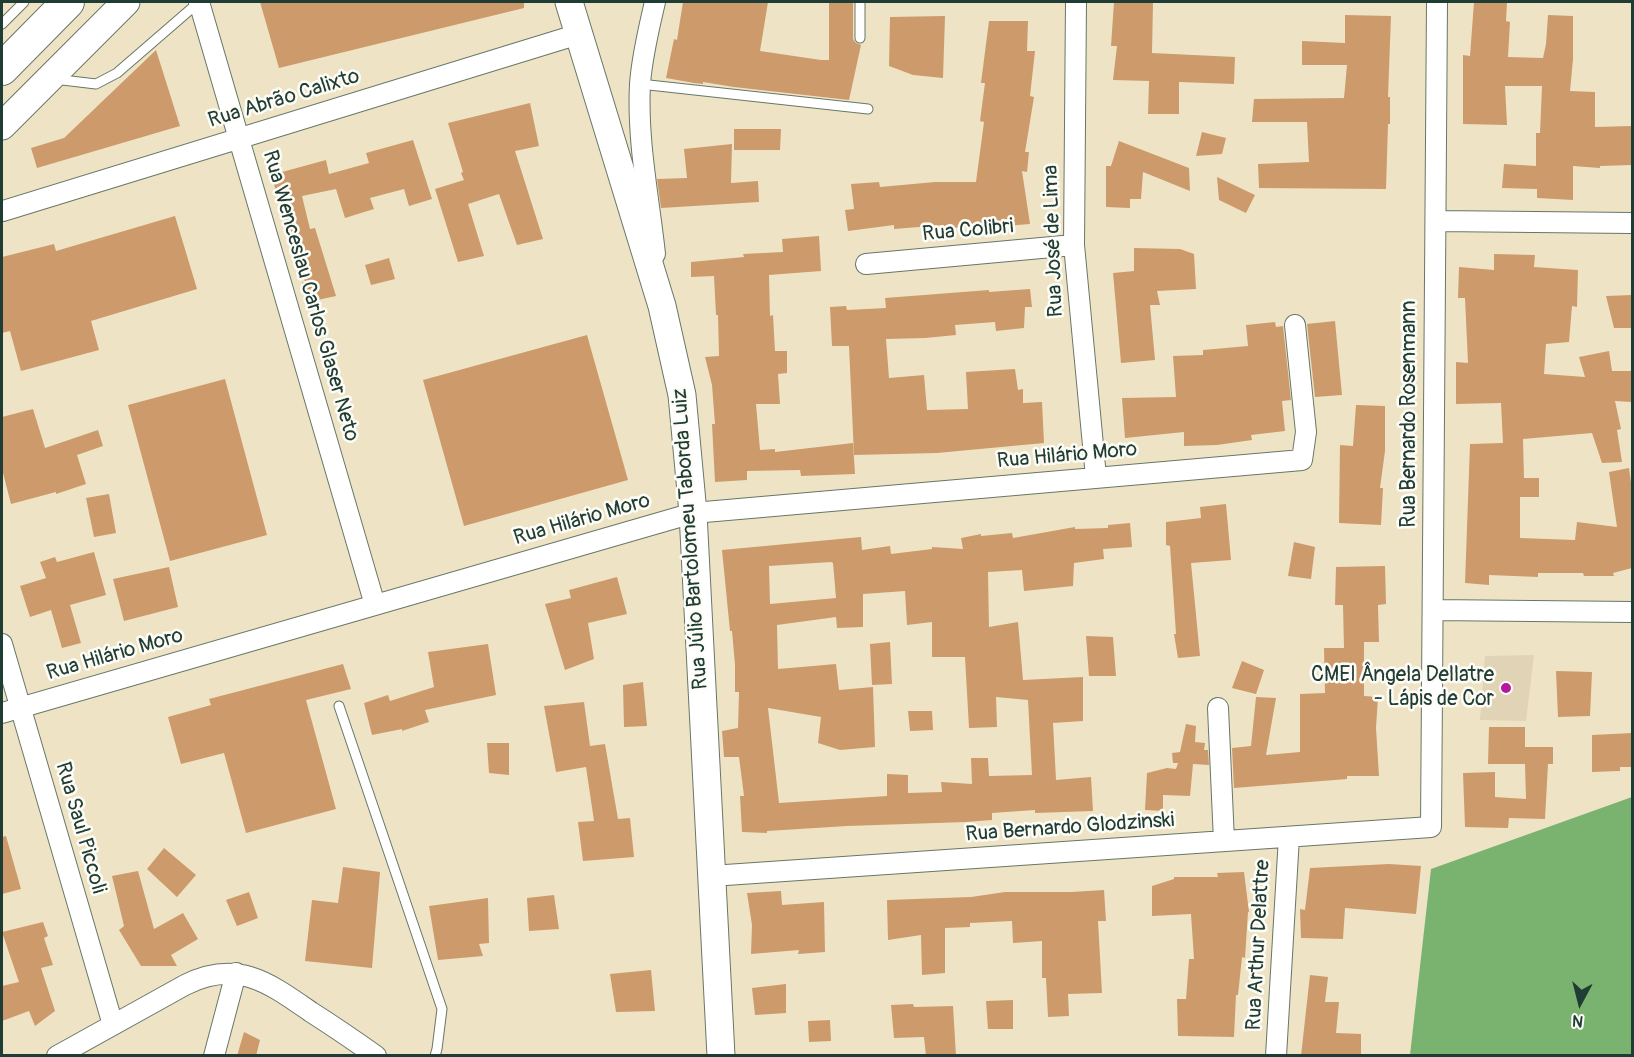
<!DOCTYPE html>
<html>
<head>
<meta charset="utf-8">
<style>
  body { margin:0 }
  #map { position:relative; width:1634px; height:1057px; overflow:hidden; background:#eee4c5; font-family:Pangolin,sans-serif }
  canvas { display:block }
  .frame { position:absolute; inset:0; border:3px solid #1f3d34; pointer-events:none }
  .north { position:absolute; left:1550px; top:973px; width:60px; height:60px; -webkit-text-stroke:4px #fdfcf7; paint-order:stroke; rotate:187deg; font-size:16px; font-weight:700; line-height:24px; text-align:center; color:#1f3d34 }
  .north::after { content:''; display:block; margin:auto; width:21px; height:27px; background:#1f3d34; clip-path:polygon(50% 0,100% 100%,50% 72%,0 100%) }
</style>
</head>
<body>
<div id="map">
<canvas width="1634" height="1057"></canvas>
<div class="frame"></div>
<div class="north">N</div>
</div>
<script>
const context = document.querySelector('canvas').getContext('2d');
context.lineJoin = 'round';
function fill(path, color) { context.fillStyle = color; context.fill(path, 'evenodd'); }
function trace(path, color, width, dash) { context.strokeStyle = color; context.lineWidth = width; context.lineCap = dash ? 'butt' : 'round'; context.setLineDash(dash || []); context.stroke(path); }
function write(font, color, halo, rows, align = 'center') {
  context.font = font + ' Pangolin,sans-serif'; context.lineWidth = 5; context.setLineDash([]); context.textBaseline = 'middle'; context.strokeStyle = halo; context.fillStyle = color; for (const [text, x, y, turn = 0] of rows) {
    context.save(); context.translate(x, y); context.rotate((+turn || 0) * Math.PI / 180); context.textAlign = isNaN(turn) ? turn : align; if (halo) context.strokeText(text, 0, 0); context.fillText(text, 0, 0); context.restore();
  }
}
fill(new Path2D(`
  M1534,655L1526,721L1480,720L1485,656Z`), '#e1d3b5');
fill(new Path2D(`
  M1632,797V1055H1410L1431,869Z`), '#7ab26f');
fill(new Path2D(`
  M260,2H524V8L279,68Z
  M683,2H768L760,51L821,60H829V2H853V39L856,43L861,45L849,100L734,87L703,82V84L694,83L666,78L674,39L677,40Z
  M1114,2H1153L1152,53L1235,57L1234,84L1179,82V114H1148L1149,81L1113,80L1117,46H1111Z
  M1474,2H1507L1506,21L1510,22L1508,57L1543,58L1546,44L1548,15L1573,16V59L1570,91L1595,92V127L1632,126V165L1600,166V168L1573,166V200L1537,198V189L1502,188L1504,164L1536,166V133H1540L1542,86H1505L1507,125L1463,124V55L1470,56Z
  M1345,15L1391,16L1388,97H1390V124H1388L1386,189L1259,188L1258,164L1309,162L1307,122H1252L1254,99L1344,98L1347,65H1302V41L1345,43Z
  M945,16L943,78L913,75L889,66L890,17Z
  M989,21H1028L1027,51H1035L1030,96L1034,97L1025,152H1029L1027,172L1022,171L1030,224L992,227L991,224L944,229V225L894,229V225L848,231L845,210L854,209L851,184L879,182L880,187L935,182H976L984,122L980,121L985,83H981Z
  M156,50L180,126L37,168L31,148L64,138Z
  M530,103L539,146L515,151L543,239L517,245L499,194L468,204L484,256L458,262L435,189L464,180L461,173L463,172L448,123Z
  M734,129H781L780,150H734Z
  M1202,132L1226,138L1222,154L1196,156Z
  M413,140L432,199L409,206L404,189L370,198L374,209L345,218L336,189L302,196L310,229L315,228L336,296L308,302L302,282H305L271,175L326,160L329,174L369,163L366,153Z
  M1119,141L1189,168L1190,191L1143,172L1141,199H1130V208L1106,207V166H1111Z
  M732,144L731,183L758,181L759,202L661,208L657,179L687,178L684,149Z
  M1217,177L1255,195L1246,213L1219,200Z
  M175,216L197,289L91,321L99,350L21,371L10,331L2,333V257L54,244L56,251Z
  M819,236L821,271L769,275L770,316L773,315L775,351H787V373L778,374L780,404H756L760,450L775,449V452L853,443L855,474L801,476L800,470L747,471V480L715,482L712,424H715L712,385L705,357L719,356L718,315H716L714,276L691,277V262L744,257L743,254L783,252L782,239Z
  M1134,248L1180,249L1194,254L1196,289L1157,291L1160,305H1150L1155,360L1121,363L1113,273L1134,271Z
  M1494,254L1535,255L1534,267L1578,270L1577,307L1572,306L1569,342L1546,344L1544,374L1585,377L1579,357L1609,351L1612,371H1632V402L1615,401L1621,429L1617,430L1622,462L1602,463L1592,433L1523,439L1524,478H1539V497H1520V538L1575,540L1577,522L1617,527L1609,472L1629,468L1632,490V568L1613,573L1614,576H1584L1583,573H1538V577L1489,575V585L1465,583L1470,444L1503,443L1501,403L1456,404V362L1468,363L1465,298H1458L1459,267L1494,270Z
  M389,258L395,279L371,285L365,265Z
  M1030,289L1032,307H1025L1024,328L996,331L995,322L955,325L956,335L925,338L886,339L889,378L924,375L927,410L968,409L966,372L1015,369L1018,390L1023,389V403L1042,402L1044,443L937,453L854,455L849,346H832L830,307L846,306L847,310L886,308L885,298L989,290V292Z
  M1632,295V328H1614L1606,296Z
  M1335,321L1342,395L1315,397L1307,324Z
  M1275,322L1276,327L1283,326L1291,400L1282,401L1285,431L1251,435L1252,440L1217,445L1184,446V432L1125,438L1122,398L1176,397L1173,356L1203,355V350L1248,346L1246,325Z
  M587,335L628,480L464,526L423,380Z
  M225,379L267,535L170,561L128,405Z
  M1356,405L1385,406V451L1380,488H1383L1381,525L1339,523L1340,445L1353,446Z
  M33,409L45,448L98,430L103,446L77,455L86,484L56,494V492L11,504L2,469V417Z
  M109,494L116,533L94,537L86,498Z
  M1226,504L1231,560L1191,563L1200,656L1178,658L1174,634H1176L1170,546L1166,545V522L1201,518L1200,507Z
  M1130,523L1132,547L1103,549L1104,559L1074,563L1073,586L1024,591L1022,570L988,572L989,627L1018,622L1023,680L1083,677V721L1053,723L1056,780L1091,777L1093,811L1035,813V810L992,813V820L966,822L847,826L767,831V833L742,832L740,796H744L739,757H724L722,731L738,728L739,692H735V665L732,631H730L722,550L861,537L862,550L890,546L891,554L932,549V547L963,549L961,538L981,534V536L1012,533L1013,538L1075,527V529L1108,528V525ZM831,562L833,563L836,598L770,604L769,566ZM905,591L907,625L932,622V657H965L969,728L997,727L996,697L1028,700L1032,775L989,776L988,758H971L972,784L941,782L942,792L908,793V775L887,774V796L779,803L768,708L821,717L818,743L840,750L875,747L873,687L839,690L836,664L778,669L777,625L836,617L837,628L863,627V594Z
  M1294,542L1315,547L1311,579L1288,576Z
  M94,552L106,595L70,605L81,643L62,648L51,610L30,617L20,586L46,578L40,562L55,557L57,562Z
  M1385,566L1386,604L1378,605L1379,642H1364V696L1378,697L1376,728L1379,776H1347V779L1234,788L1232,748L1251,746L1256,697L1276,698L1266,755L1300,752V694L1325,693L1324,648H1344L1343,605H1335L1336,567Z
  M169,567L178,607L124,621L113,579Z
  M617,577L627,614L588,623L594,659L565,670L545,604L571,598L569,590Z
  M1086,636L1113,637L1116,676H1089Z
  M890,642L892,684L872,685L870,644Z
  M488,644L496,695L425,710L429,722L402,731V729L372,735L364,703L388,695L390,701L434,687L428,652Z
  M1242,661L1264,670L1256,694L1232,688Z
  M343,664L351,689L306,700L336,809L246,833L224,753L181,764L168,717L211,705L209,699Z
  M1556,671L1592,672L1590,716L1558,717Z
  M643,682L647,726L624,727L623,685Z
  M584,702L590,746L605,744L618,819L630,818L634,857L583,861L578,822L594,821L586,767L556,772L544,706Z
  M908,711H932L933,730L910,731Z
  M1186,724L1196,726L1195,742L1205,743L1204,750H1208L1209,765L1193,764L1190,796L1163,795V811L1145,810L1147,773L1167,768L1176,769L1178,763H1173L1172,753L1180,752Z
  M1489,727H1525V747H1553V764H1548L1545,819L1509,818L1508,828L1465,827L1463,773L1495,772V797L1526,799L1525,764H1488Z
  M1632,733V767H1620V771L1592,772V735Z
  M487,743H509V775L489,773Z
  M6,836L21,889L2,894V837Z
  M164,848L196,875L177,897L147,869Z
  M1389,864L1421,866L1416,914L1345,908L1343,939L1301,938L1300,909L1305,910L1310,868Z
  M343,867L380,872L372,968L305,961L312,900L338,903Z
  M138,871L154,929L183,913L198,939L171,955L177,966H141L119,930L124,926L112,876Z
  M1244,872L1249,912H1248L1245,958L1242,957L1238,995H1236L1234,1037L1178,1036L1177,999H1186L1189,959H1194L1191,914L1152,916V886L1174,879V877H1218L1217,873Z
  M1104,890L1106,921H1098L1102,993L1068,994L1069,1016L1048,1017L1046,978H1042V941L1013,943L1012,921L970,923V927L945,928V973L922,975L921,935L888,940L887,900L971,897L1005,892H1071Z
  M781,891L782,905L824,902L825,952L798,954L799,950L751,954L752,925L747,893Z
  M249,892L258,918L237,926L226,900Z
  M554,895L559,929L529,931L527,898Z
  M488,898L489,943L479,944L483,956L438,960L429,906Z
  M43,922L48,936L44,938L53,965L41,968L55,1011L35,1026L29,1011L2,1021V986L19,982L2,932Z
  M651,970L655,1011L616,1012L610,974Z
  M1310,975L1328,977L1325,1002H1339L1336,1033L1361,1034V1056H1301Z
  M786,984V1013L755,1015L752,988Z
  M1013,1000V1029H988L986,1001Z
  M913,1004L914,1007L953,1006L956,1056H926L924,1037L894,1038L891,1005Z
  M830,1020L831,1041L809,1042L808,1021Z
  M244,1032L260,1040L256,1056H237Z`), '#cd9a6b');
const service = new Path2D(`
  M860,2V38
  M2,24L24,2
  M54,79L96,84L117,73L199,2
  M640,84L868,109
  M339,706L442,1009L437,1049L435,1056`);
const minor = new Path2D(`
  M199,2L375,605
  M655,2C649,28 642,56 640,84C637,141 649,198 655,254
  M1076,2L1074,245L1096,477
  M3,211L579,34
  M1436,221L1632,223
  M866,264L1074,245
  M1433,610L1632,612
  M2,644L113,1025
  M1218,708L1224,841
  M2,713L693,513L1302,460L1306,432L1295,325
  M711,876L1431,827L1437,2
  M57,1056L185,985C237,959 268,982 311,1012C333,1026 355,1041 376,1056
  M214,1056L236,973
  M1276,1056L1289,837`);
const secondary = new Path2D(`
  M569,2L662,306L682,395L693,513L721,1056
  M2,126L126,2`);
const trunk = new Path2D(`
  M2,69L68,2`);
trace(service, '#677767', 11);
trace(minor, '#677767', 22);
trace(secondary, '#677767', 29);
trace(trunk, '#677767', 34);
trace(service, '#fff', 9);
trace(minor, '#fff', 20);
trace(secondary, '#fff', 27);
trace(trunk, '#fff', 32);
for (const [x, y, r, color] of [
  [1506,688,6,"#b5179e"]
]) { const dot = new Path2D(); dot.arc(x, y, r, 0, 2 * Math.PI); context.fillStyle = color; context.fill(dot); trace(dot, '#fdfcf7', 2); }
write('21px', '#1f3d34', '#fdfcf7', [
  ["Rua Abrão Calixto",284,99,-17],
  ["Rua Colibri",968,231,-5],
  ["Rua José de Lima",1054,241,-92],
  ["Rua Wenceslau Carlos Glaser Neto",310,296,74],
  ["Rua Bernardo Rosenmann",1410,414,-90],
  ["Rua Hilário Moro",1067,456,-5],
  ["Rua Hilário Moro",582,520,-16],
  ["Rua Júlio Bartolomeu Taborda Luiz",691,539,-94],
  ["Rua Hilário Moro",115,655,-16],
  ["Rua Saul Piccoli",80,828,74],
  ["Rua Bernardo Glodzinski",1070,828,-4],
  ["Rua Arthur Delattre",1259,945,-87]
]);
write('21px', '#1f3d34', '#fdfcf7', [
  ["CMEI Ângela Dellatre",1494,676],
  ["- Lápis de Cor",1494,700]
], 'right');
</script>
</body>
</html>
